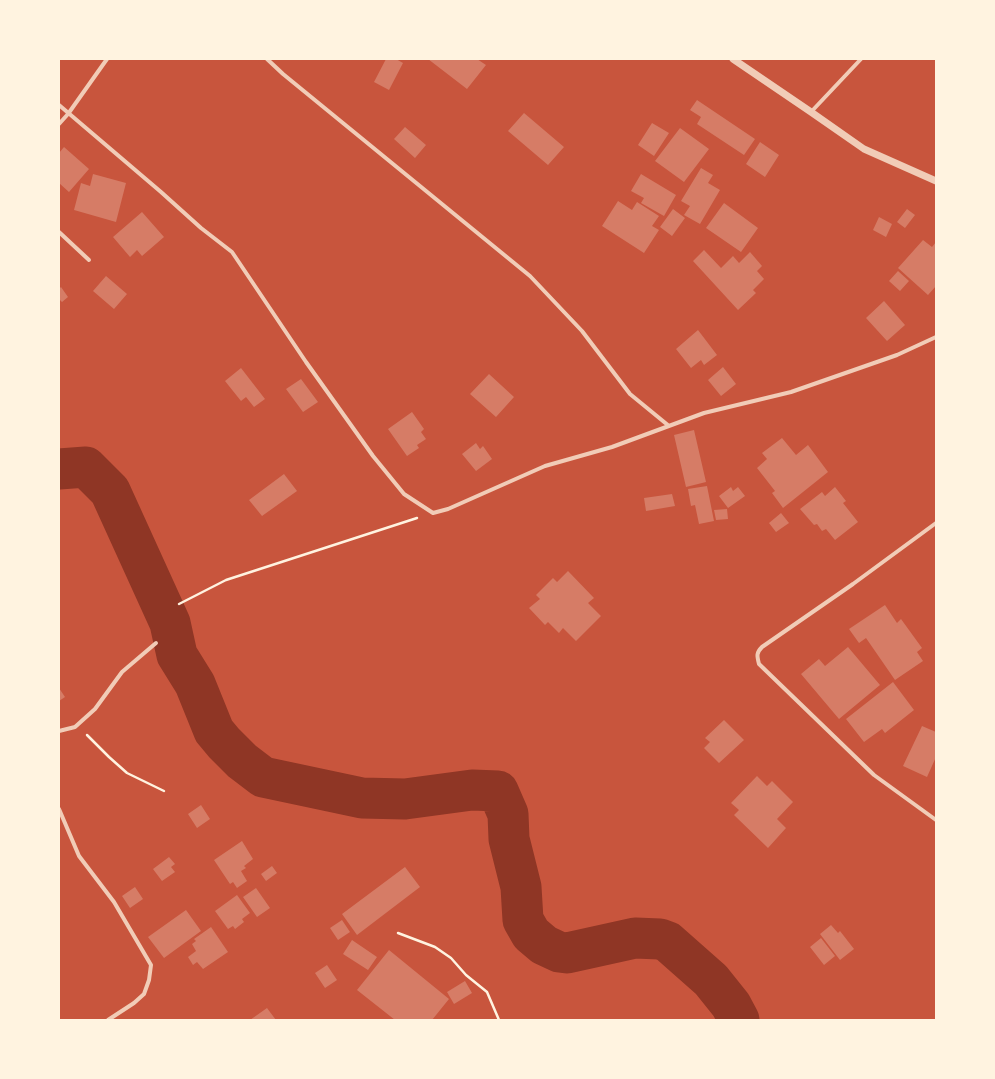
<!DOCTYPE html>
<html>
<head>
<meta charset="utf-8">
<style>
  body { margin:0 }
  #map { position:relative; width:995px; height:1079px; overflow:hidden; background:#c8553d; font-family:"Open Sans",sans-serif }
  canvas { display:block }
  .frame { position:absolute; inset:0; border:60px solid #fff3e0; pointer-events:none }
</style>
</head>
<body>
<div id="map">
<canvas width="995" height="1079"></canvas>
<div class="frame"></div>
</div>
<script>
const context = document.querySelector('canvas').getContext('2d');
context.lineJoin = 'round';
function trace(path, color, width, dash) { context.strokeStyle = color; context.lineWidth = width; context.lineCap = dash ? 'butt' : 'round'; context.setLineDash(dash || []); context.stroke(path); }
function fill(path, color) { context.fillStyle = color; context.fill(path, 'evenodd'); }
trace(new Path2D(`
  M59,469L86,467L110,491L170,623L177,655L195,684L214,731L224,743L242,761L263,777L362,798L405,799L472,790L498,791L508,814L509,839L521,887L523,920L531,934L544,945L559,952L567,953L635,938L660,939L668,942L711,980L731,1005L739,1020`), '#8f3625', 41);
fill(new Path2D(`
  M386,59H396L403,63L389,90L374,82Z
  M428,59H477L486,65L467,89Z
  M697,100L755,139L744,155L697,124L701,117L690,110Z
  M524,113L564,147L548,165L508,131Z
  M652,123L669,133L654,156L638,145Z
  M405,127L426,145L415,158L394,139Z
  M680,128L709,149L684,182L655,161Z
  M760,142L779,155L765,177L746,164Z
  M64,147L89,169L69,192L59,183V153Z
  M701,168L713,175L708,183L720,190L700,224L684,215L690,206L681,201Z
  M93,174L126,183L116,222L74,210L81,183L90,186Z
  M641,174L676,195L664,216L641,203L644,198L631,191Z
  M618,201L632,210L637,202L659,216L652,226L659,230L644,253L602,226Z
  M724,203L758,228L741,252L706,228Z
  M673,209L685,218L672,236L660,227Z
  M907,209L915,215L905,228L897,222Z
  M142,212L164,237L142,256L137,250L130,257L113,237Z
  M879,217L892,224L886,237L873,230Z
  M923,240L932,247L936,242V286L928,295L898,268Z
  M704,250L721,268L733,256L739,263L750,252L762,266L757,271L764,279L753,290L756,293L738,310L693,261Z
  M898,271L909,281L900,291L889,281Z
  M106,276L127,294L114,309L93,291Z
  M61,287L68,297L62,302L59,299V289Z
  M884,301L905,325L887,341L866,318Z
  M698,330L717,355L704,365L701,360L691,368L676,349Z
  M723,367L736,384L721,396L708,380Z
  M241,368L265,399L254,407L246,397L241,401L225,381Z
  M489,374L514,397L496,417L470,394Z
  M301,379L318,402L303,412L286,389Z
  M412,412L424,429L421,432L426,439L417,445L419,448L407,456L388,429Z
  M694,430L706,482L686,487L674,435Z
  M782,438L796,455L808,445L828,472L783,508L772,493L775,491L757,468L767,459L762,453Z
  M476,443L480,449L483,446L492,459L476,471L462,454Z
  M284,474L297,491L262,516L249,500Z
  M707,486L714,521L699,524L695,505L691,506L688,489Z
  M731,487L733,491L738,487L745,496L728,508L719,496Z
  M835,487L846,501L843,503L858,522L835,540L826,529L822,531L817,524L814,525L800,509L822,492L825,496Z
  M672,494L675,506L646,511L644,498Z
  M727,509L728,519L716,520L714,510Z
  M781,513L789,523L776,532L769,523Z
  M568,571L594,598L588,603L601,616L576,641L563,628L559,633L548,622L545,625L529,608L540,599L536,595L553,578L557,582Z
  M885,605L897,623L901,619L922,648L917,652L923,661L895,680L866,638L859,643L849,629Z
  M848,647L880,685L839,719L801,674L819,659L825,666Z
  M893,682L914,710L885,733L882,729L864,742L846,719Z
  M59,688L65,697L59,701Z
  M724,720L744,740L719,763L704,748L710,742L705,738Z
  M922,726L936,732V757L927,777L903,766Z
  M757,776L767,786L772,781L793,802L777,819L786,828L768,848L734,815L739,810L731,803Z
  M201,805L210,819L197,828L188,814Z
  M242,841L253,859L244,866L246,868L241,871L247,881L237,888L233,882L230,884L214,860Z
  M169,857L175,864L171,867L175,872L162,881L153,869Z
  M272,866L277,873L266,881L261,874Z
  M405,867L420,887L357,935L342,914Z
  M135,887L143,899L130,908L122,896Z
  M256,888L270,908L257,917L243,897Z
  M237,895L250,913L242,919L244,922L235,929L233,926L228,929L215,911Z
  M186,910L201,931L164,958L148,937Z
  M342,920L350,932L338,940L330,928Z
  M831,925L838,933L840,931L854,949L840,960L820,934Z
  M211,927L228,952L203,969L197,962L193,965L188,957L196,951L192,944L196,941L194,939Z
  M821,938L835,956L824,965L810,947Z
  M352,940L377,957L368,970L343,954Z
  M389,950L449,999L432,1020H395L357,990Z
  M327,965L337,980L325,988L315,973Z
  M465,981L472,993L454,1004L447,992Z
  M267,1008L276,1020H250Z`), '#d67c66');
trace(new Path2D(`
  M179,604L226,580L417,518
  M87,735L109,757L127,773L164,791
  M398,933L435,947L451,958L466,975L487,992L499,1020`), '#fff3e0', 2.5);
trace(new Path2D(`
  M267,59L283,74L530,276L582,331L630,394L669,426
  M59,105L161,192L201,228L232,252L306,362L373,456L404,494L433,513L448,509L545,466L612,447L704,413L791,392L897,355L936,337
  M811,112L861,59
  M59,124L68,114L107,59
  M59,232L89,260
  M936,523L853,584L762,647C756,653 757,656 759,664L874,775L936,820
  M59,731L75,727L95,709L122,672L156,643
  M59,809L79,856L114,902L151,965L149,980L144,994L134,1003L108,1020`), '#f1ccb7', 4);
trace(new Path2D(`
  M733,59L811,112L864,149L936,181`), '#f1ccb7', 7);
</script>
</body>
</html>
